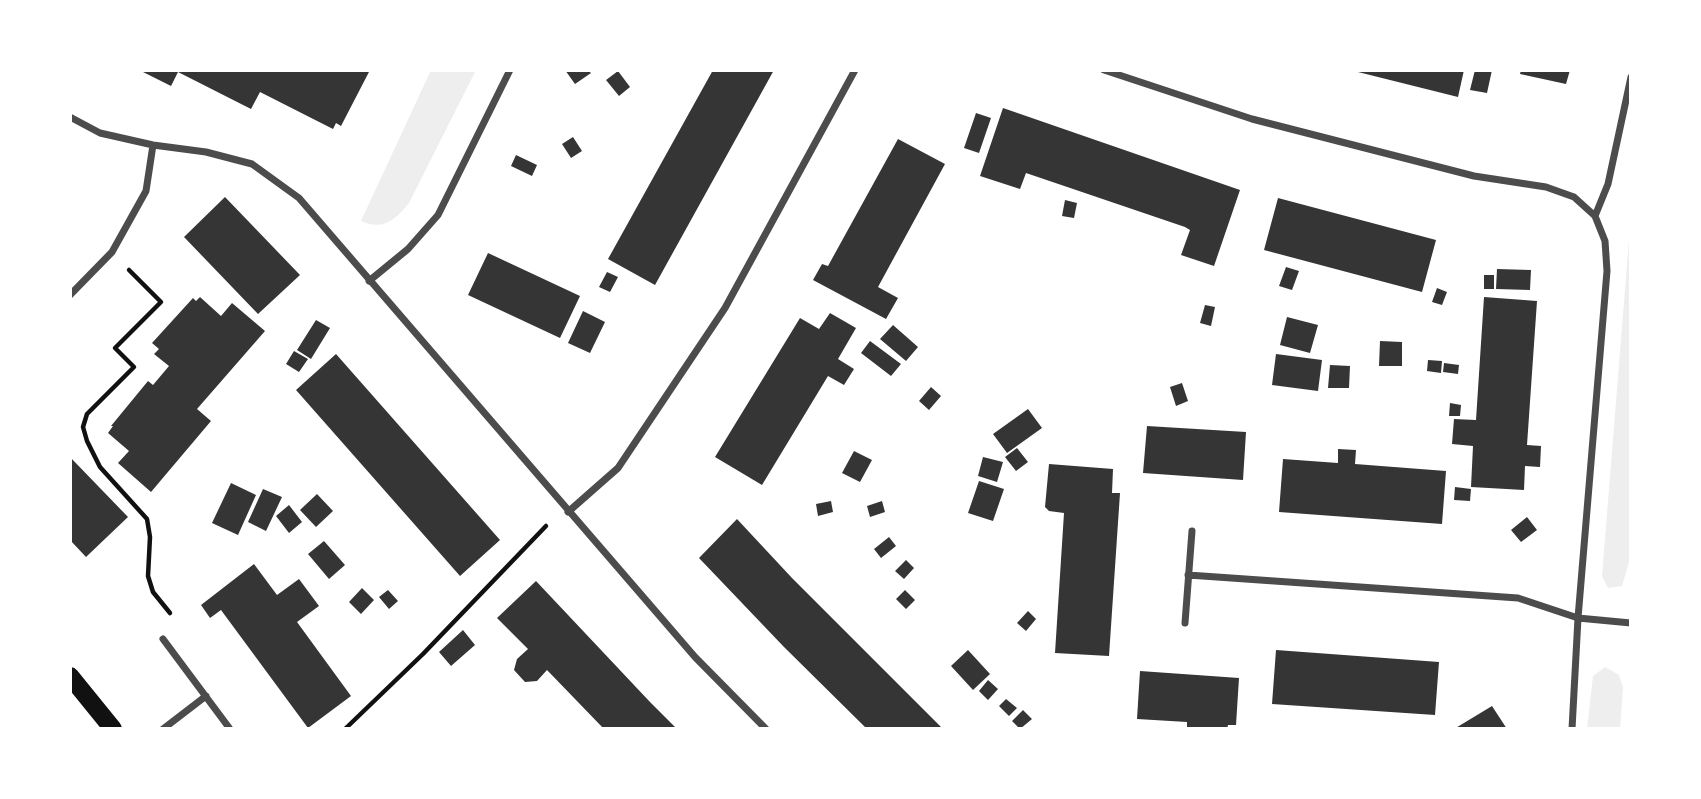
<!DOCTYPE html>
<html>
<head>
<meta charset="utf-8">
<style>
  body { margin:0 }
  #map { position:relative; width:1701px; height:799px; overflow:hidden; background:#fff; font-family:Helvetica,sans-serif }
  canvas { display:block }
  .frame { position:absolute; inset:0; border:72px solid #fff; pointer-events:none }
</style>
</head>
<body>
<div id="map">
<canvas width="1701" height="799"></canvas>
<div class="frame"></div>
</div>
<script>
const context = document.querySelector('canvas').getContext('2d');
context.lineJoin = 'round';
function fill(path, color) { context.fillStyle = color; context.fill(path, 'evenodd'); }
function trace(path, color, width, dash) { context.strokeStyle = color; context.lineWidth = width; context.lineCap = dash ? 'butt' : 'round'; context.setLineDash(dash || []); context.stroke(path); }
fill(new Path2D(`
  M431,70H476L409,203C395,220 383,231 361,221Z
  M1631,215V542L1629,562L1622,586L1608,588L1602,576Z
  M1605,667L1619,675L1623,687L1620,729H1587L1593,676Z`), '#eee');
fill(new Path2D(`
  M139,70H370L341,126L336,123L333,129L260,92L251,109L178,72L171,86Z
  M565,70H588L591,73L575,84Z
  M713,70H774L655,285L608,259Z
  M1350,70H1464L1458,97Z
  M1475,70H1492L1487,93L1470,90Z
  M1521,70H1570L1566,84L1520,74Z
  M618,71L630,87L619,96L606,80Z
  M1003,108L1240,190L1214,266L1181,255L1190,230L1185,227L1026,173L1020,189L980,176Z
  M976,113L991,118L979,153L964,148Z
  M573,137L582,151L571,158L562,144Z
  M898,139L945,164L878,287L898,298L886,319L813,280L822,264L828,266Z
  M516,155L537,165L532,176L511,166Z
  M225,197L300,275L258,314L184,237Z
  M1278,198L1436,240L1422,292L1264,250Z
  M1065,200L1077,203L1074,218L1062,216Z
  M488,253L580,296L560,338L468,295Z
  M1286,267L1299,271L1292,290L1279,286Z
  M1497,269L1531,270L1530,290L1496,289Z
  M607,272L618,277L610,292L599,287Z
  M1484,275H1494V289H1484Z
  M1437,288L1447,292L1442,305L1432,302Z
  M200,297L221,316L232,303L265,331L197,409L211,421L151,492L118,463L129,451L108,433L113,426H111L148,381L153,385L169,366L154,354L159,349L152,343L193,298L196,301Z
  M1484,297L1537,301L1527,445L1541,446L1540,467L1525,466L1524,490L1471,487L1473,446L1452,444L1454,419L1476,420Z
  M1205,305L1215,307L1211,326L1200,323Z
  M583,311L605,322L590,353L568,343Z
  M830,313L856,328L838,359L854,369L844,385L828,376L762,485L715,457L800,318L819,329Z
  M1287,317L1318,325L1310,353L1280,345Z
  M316,320L330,328L311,359L297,350Z
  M893,325L918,347L906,361L880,339Z
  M870,341L901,364L891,376L861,353Z
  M1380,341L1402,342V366H1379Z
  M294,351L308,359L299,372L286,364Z
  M336,354L500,540L460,576L296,390Z
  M1276,354L1322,360L1318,391L1272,385Z
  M1428,360L1442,361L1441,373L1427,371Z
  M1444,363L1459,365L1458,374L1443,372Z
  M1330,365L1350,366L1349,388H1328Z
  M1182,383L1188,401L1176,406L1170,387Z
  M931,387L941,396L929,410L919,401Z
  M1450,403L1461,405L1460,416H1449Z
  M1028,409L1042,428L1007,453L993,434Z
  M1147,426L1246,432L1243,480L1143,473Z
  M1017,448L1028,462L1016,471L1005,457Z
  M1338,449L1356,450L1355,464L1446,471L1442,524L1279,512L1283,459L1338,463Z
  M854,451L872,460L860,482L842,473Z
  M70,457L128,517L86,557L70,540Z
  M983,457L1003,462L997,482L978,476Z
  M1049,464L1113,469L1112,493H1120L1109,656L1055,653L1064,513L1049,511L1045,507Z
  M979,481L1004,489L993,521L968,513Z
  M231,483L256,495L238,535L212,523Z
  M1455,487L1471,489L1470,501L1454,500Z
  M263,489L282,497L266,531L248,522Z
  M317,494L333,511L316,527L300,510Z
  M831,501L833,512L818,516L816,504Z
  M882,501L885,512L870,517L867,506Z
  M289,505L302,522L289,533L276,516Z
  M1527,517L1537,530L1521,542L1511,530Z
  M737,519L792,578L943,729H867L784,647L699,558Z
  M889,537L896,546L881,558L874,549Z
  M324,541L345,565L329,579L308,554Z
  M906,560L914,568L904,579L895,571Z
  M254,564L277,595L299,579L319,606L297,622L351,696L308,728L221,610L210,618L201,605Z
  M536,581L650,702L677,729H604L547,670L537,681L525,682L514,670L517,659L528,649L497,618Z
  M362,588L374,600L361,614L349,602Z
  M388,590L398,601L389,609L379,597Z
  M905,590L915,600L906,609L896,599Z
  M1028,611L1036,619L1026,631L1017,623Z
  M463,630L475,645L451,666L439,652Z
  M968,650L990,674L973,690L951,666Z
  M1276,650L1439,662L1435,715L1272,704Z
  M1140,671L1239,678L1236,725H1228L1227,729H1187V722L1137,719Z
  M988,680L998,689L988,700L979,691Z
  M1006,699L1017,708L1009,716L999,706Z
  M1492,706L1507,729H1454Z
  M1023,710L1032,719L1020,729L1012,721Z`), '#353535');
trace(new Path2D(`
  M129,270L161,302L115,348L134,367L87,414L83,427L87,441L100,467L147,519L150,537L148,576L153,592L170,613
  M345,729L423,654L546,526`), '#111', 4.5);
trace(new Path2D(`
  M1104,70L1252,119L1474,176L1546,187L1574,197L1595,216
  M70,117L100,133L153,145L206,152L252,164L299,198L695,657L766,729
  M369,281L408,249L438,215L510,70
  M70,295L112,252L146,191L153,145
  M568,512L618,468L725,308L855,70
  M1188,575L1518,598L1578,618L1631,623
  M1185,623L1192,531
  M163,639L230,729
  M163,729L206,696
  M1572,729L1578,618L1607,271L1605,241L1595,216L1608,184L1631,77`), '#4c4c4c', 7);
trace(new Path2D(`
  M70,676L113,729`), '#111', 18);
</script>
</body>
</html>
